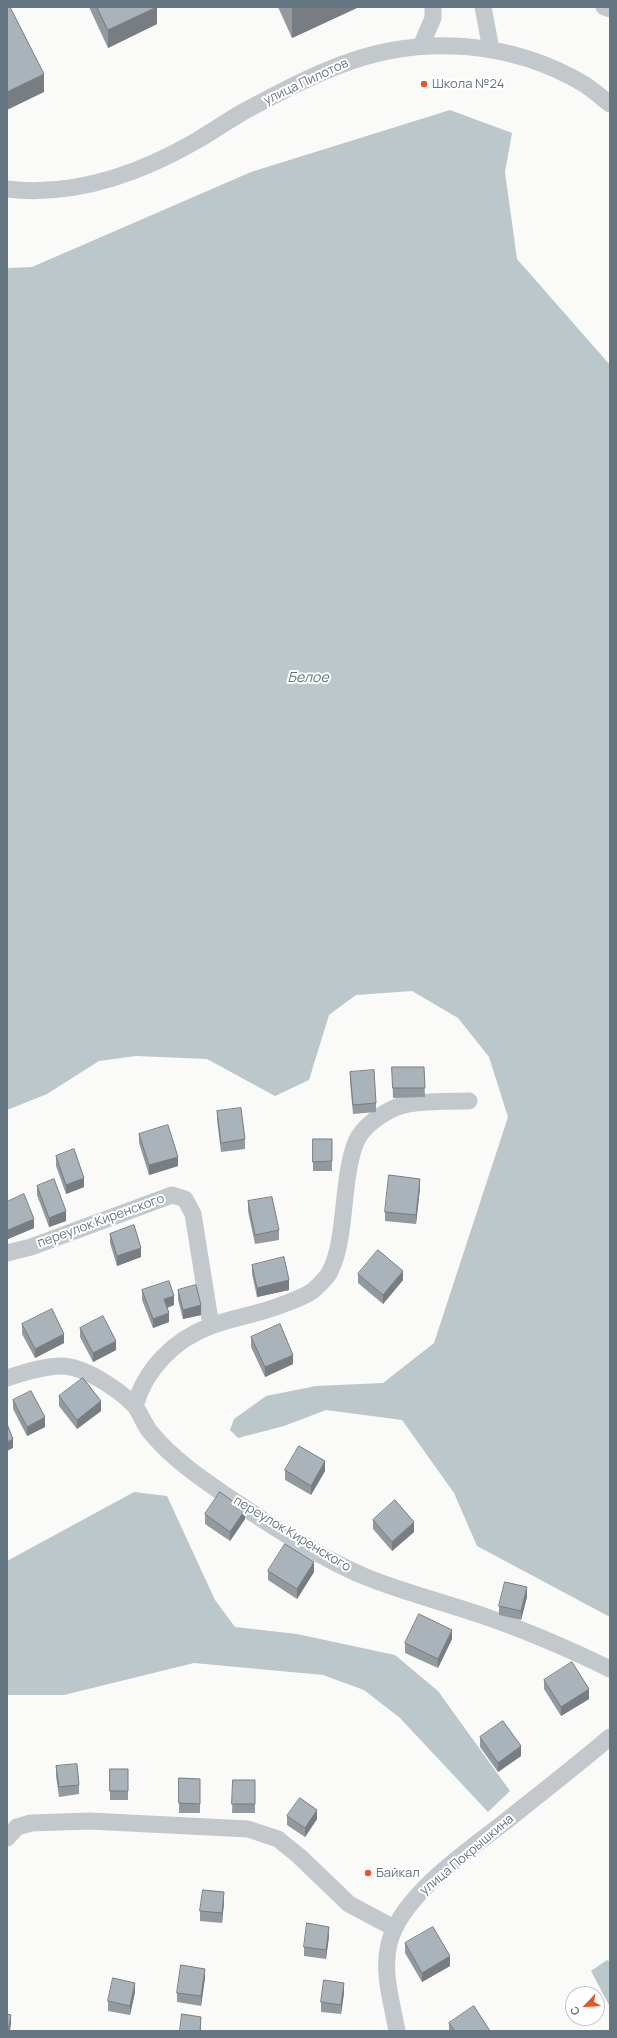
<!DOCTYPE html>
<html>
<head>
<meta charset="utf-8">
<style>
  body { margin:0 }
  #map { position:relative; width:617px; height:2038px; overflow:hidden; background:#fafaf8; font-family:Manrope,sans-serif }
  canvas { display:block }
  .frame { position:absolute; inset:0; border:8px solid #657683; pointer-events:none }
  .north { position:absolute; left:565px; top:1986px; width:40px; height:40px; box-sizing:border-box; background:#fff; border:1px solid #c1c8cd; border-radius:50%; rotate:245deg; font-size:11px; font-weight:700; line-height:16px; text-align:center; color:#657683 }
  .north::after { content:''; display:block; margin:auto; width:14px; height:18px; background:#e4572e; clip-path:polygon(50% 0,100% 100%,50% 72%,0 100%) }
</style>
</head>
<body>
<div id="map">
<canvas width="617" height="2038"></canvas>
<div class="frame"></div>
<div class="north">С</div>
</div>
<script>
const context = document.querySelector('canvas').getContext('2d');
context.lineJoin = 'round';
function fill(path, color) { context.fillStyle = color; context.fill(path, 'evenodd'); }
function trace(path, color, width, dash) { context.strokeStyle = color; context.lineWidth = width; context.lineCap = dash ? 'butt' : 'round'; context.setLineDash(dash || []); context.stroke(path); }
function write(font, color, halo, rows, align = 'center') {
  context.font = font + ' Manrope,sans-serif'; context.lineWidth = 4; context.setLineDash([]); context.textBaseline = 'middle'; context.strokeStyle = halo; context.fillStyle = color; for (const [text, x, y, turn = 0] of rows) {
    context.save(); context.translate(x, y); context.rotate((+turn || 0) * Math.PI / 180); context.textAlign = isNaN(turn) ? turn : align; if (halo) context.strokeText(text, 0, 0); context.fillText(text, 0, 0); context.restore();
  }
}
fill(new Path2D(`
  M450,110L512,133L505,172L517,259L610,365V1617L477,1546L454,1493L402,1420L326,1410L284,1426L238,1438L230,1430L234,1419L266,1396L316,1386L383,1383L434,1343L508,1117L489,1057L458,1018L412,991L356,995L329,1015L309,1080L275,1096L207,1059L136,1056L99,1061L47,1094L7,1110V268L32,267L251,172Z
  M134,1492L167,1496L215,1600L235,1627L297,1634L395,1655L438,1691L510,1791L488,1812L400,1718L364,1690L323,1675L194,1663L64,1695H7V1561Z
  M607,1960L610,1962V2007L591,1971Z`), '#bbc7cb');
trace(new Path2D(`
  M483,7L491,49
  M604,7L610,9
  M421,46L433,18V7
  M7,189C73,197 139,174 196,141C212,132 227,121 243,112C275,95 308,77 343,64C422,34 511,41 584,84C593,90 601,97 610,104
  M7,1253L31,1247L172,1195L185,1199L193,1214L211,1326
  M7,1378C22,1373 46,1366 61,1366C84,1366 118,1389 134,1405C141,1413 144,1426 152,1434C172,1458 199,1477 224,1494C267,1523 318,1557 366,1577C403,1592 443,1602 481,1615C525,1630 569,1649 610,1669
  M135,1406C145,1369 175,1339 211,1326C235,1317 260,1314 284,1304C294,1300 308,1296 316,1288C320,1284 325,1279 328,1275C336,1262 339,1246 341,1231C345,1205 346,1166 356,1142C362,1127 382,1113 397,1107C412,1101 451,1101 469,1101
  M7,1838L17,1827L31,1823L89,1821L248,1829L278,1839L299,1856L349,1904L394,1928
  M397,2031C392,2003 382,1972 389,1944C400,1896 468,1851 506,1821C541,1793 576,1766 610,1737`), '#c3c8cc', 17);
fill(new Path2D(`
  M89,7H157V24L108,48Z
  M278,7H359L292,38Z
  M392,1067H424L425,1097L393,1098Z
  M350,1072L376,1103V1112L353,1114L350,1082Z
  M217,1111L245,1139V1149L221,1152L217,1120Z
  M139,1134L178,1166L149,1175L139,1143Z
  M313,1139H332V1171H313Z
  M56,1156L84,1187L66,1194L56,1166Z
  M37,1186L66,1221L49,1227L37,1195Z
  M420,1188L416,1224L385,1221V1212Z
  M248,1201L279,1230V1240L255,1244L248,1211Z
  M7,1202L34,1228L8,1239L7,1236Z
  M110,1234L141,1257L117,1266L110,1243Z
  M252,1265L289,1290L257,1297L252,1274Z
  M358,1274L403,1280L383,1304L358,1283Z
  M142,1290L174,1305L167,1308L169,1322L153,1328L142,1300Z
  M178,1290L201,1315L183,1319L178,1300Z
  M22,1324L64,1343L35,1358L22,1334Z
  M80,1328L116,1350L93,1362L80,1337Z
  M251,1337L293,1364L265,1377L251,1347Z
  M59,1396L101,1411L77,1429L59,1406Z
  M13,1400L45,1427L27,1436L13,1409Z
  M285,1470L325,1471L311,1495L285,1480Z
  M205,1514L245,1519L230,1541L205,1524Z
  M373,1520L414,1532L392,1551L373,1529Z
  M268,1571L314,1572L297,1599L268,1580Z
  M527,1597L521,1620L499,1615V1606Z
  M452,1639L438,1668L405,1653V1643Z
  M544,1680L589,1699L561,1716L544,1689Z
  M480,1737L521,1756L498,1772L480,1747Z
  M56,1766L79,1785V1794L59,1797L56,1776Z
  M110,1769H128V1800H110Z
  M179,1778L200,1779V1813H179Z
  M233,1780H255V1813H232Z
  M7,1785L8,1792V1802H7Z
  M287,1816L317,1819L305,1837L287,1825Z
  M224,1902L222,1923L200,1921V1911Z
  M329,1936L326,1959L304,1956V1947Z
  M405,1943L450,1966L422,1982L405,1953Z
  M205,1978L201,2006L177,2002V1993Z
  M135,1992L130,2015L108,2011V2001Z
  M344,1993L341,2014L321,2012V2002Z
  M449,2023L490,2031H449Z`), '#929a9f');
fill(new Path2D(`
  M157,7V24L108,48V30Z
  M292,7H359L292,38Z
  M44,74V92L7,110V92Z
  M178,1157V1166L149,1175V1165Z
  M84,1178V1187L66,1194V1185Z
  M420,1179V1188L416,1224V1215Z
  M66,1211V1221L49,1227V1218Z
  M34,1219V1228L8,1239V1230Z
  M141,1248V1257L117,1266V1256Z
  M403,1271V1280L383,1304V1295Z
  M289,1280V1290L257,1297V1288Z
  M174,1296V1305L164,1309V1299Z
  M201,1305V1315L183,1319V1310Z
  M169,1313V1322L153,1328V1319Z
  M64,1334V1343L35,1358V1349Z
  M116,1341V1350L93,1362V1353Z
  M293,1355V1364L265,1377V1367Z
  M101,1401V1411L77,1429V1420Z
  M45,1417V1427L27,1436V1427Z
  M13,1439V1448L7,1451V1442Z
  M325,1461V1471L311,1495V1486Z
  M245,1510V1519L230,1541V1532Z
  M414,1522V1532L392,1551V1542Z
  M314,1562V1572L297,1599V1589Z
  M527,1587V1597L521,1620V1611Z
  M452,1630V1639L438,1668V1659Z
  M589,1689V1699L561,1716V1707Z
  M521,1746V1756L498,1772V1763Z
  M317,1810V1819L305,1837V1828Z
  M224,1892V1902L222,1923V1913Z
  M329,1927V1936L326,1959V1950Z
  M450,1956V1966L422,1982V1973Z
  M205,1969V1978L201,2006V1996Z
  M135,1983V1992L130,2015V2006Z
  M344,1983V1993L341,2014V2005Z
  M11,2015V2024L10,2031H8Z
  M201,2017V2031H200Z`), '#777d82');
const building = new Path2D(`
  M7,7H10L44,74L7,92Z
  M97,7H157L108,30Z
  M392,1067H424L425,1088H393Z
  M374,1070L376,1103L353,1105L350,1072Z
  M241,1108L245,1139L221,1143L217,1111Z
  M168,1125L178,1157L149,1165L139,1134Z
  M313,1139H332V1161L313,1162Z
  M74,1149L84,1178L66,1185L56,1156Z
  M389,1175L420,1179L416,1215L385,1212Z
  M54,1179L66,1211L49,1218L37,1186Z
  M24,1194L34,1219L8,1230L7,1227V1202Z
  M272,1197L279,1230L255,1235L248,1201Z
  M134,1225L141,1248L117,1256L110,1234Z
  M378,1250L403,1271L383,1295L358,1274Z
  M284,1257L289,1280L257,1288L252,1265Z
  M169,1281L174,1296L164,1299L169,1313L153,1319L142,1290Z
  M196,1285L201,1305L183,1310L178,1290Z
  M52,1309L64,1334L35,1349L22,1324Z
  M103,1316L116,1341L93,1353L80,1328Z
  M280,1324L293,1355L265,1367L251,1337Z
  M83,1378L101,1401L77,1420L59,1396Z
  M31,1391L45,1417L27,1427L13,1400Z
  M7,1424L13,1439L7,1442Z
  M299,1446L325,1461L311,1486L285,1470Z
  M220,1492L245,1510L230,1532L205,1514Z
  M395,1500L414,1522L392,1542L373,1520Z
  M285,1544L314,1562L297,1589L268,1571Z
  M505,1582L527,1587L521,1611L499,1606Z
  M419,1614L452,1630L438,1659L405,1643Z
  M572,1662L589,1689L561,1707L544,1680Z
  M503,1721L521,1746L498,1763L480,1737Z
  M77,1764L79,1785L59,1787L56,1766Z
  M110,1769H128V1791H110Z
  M179,1778L200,1779V1804L179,1803Z
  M233,1780H255V1804H232Z
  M300,1798L317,1810L305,1828L287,1816Z
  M203,1890L224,1892L222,1913L200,1911Z
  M307,1923L329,1927L326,1950L304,1947Z
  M433,1927L450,1956L422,1973L405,1943Z
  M181,1965L205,1969L201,1996L177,1993Z
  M113,1978L135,1983L130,2006L108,2001Z
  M324,1980L344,1983L341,2005L321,2002Z
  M474,2006L490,2031H455L449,2023Z
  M7,2014L11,2015L8,2031H7Z
  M182,2014L201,2017L200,2031H180Z`);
fill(building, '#aab3b9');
trace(building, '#777d82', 1);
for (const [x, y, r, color] of [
  [424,84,4,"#e4572e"],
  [368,1873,4,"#e4572e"]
]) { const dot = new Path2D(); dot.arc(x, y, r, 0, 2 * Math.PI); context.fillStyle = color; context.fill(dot); trace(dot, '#fff', 1.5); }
write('13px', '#657683', '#fff', [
  ["улица Пилотов",306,82,-25],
  ["переулок Киренского",101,1221,-20],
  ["переулок Киренского",292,1534,31],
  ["улица Покрышкина",467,1855,-40]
]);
write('13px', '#657683', '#fff', [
  ["Школа №24",432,84],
  ["Байкал",376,1873]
], 'left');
write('italic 14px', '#60757c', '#fff', [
  ["Белое",308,678]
]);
</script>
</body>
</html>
